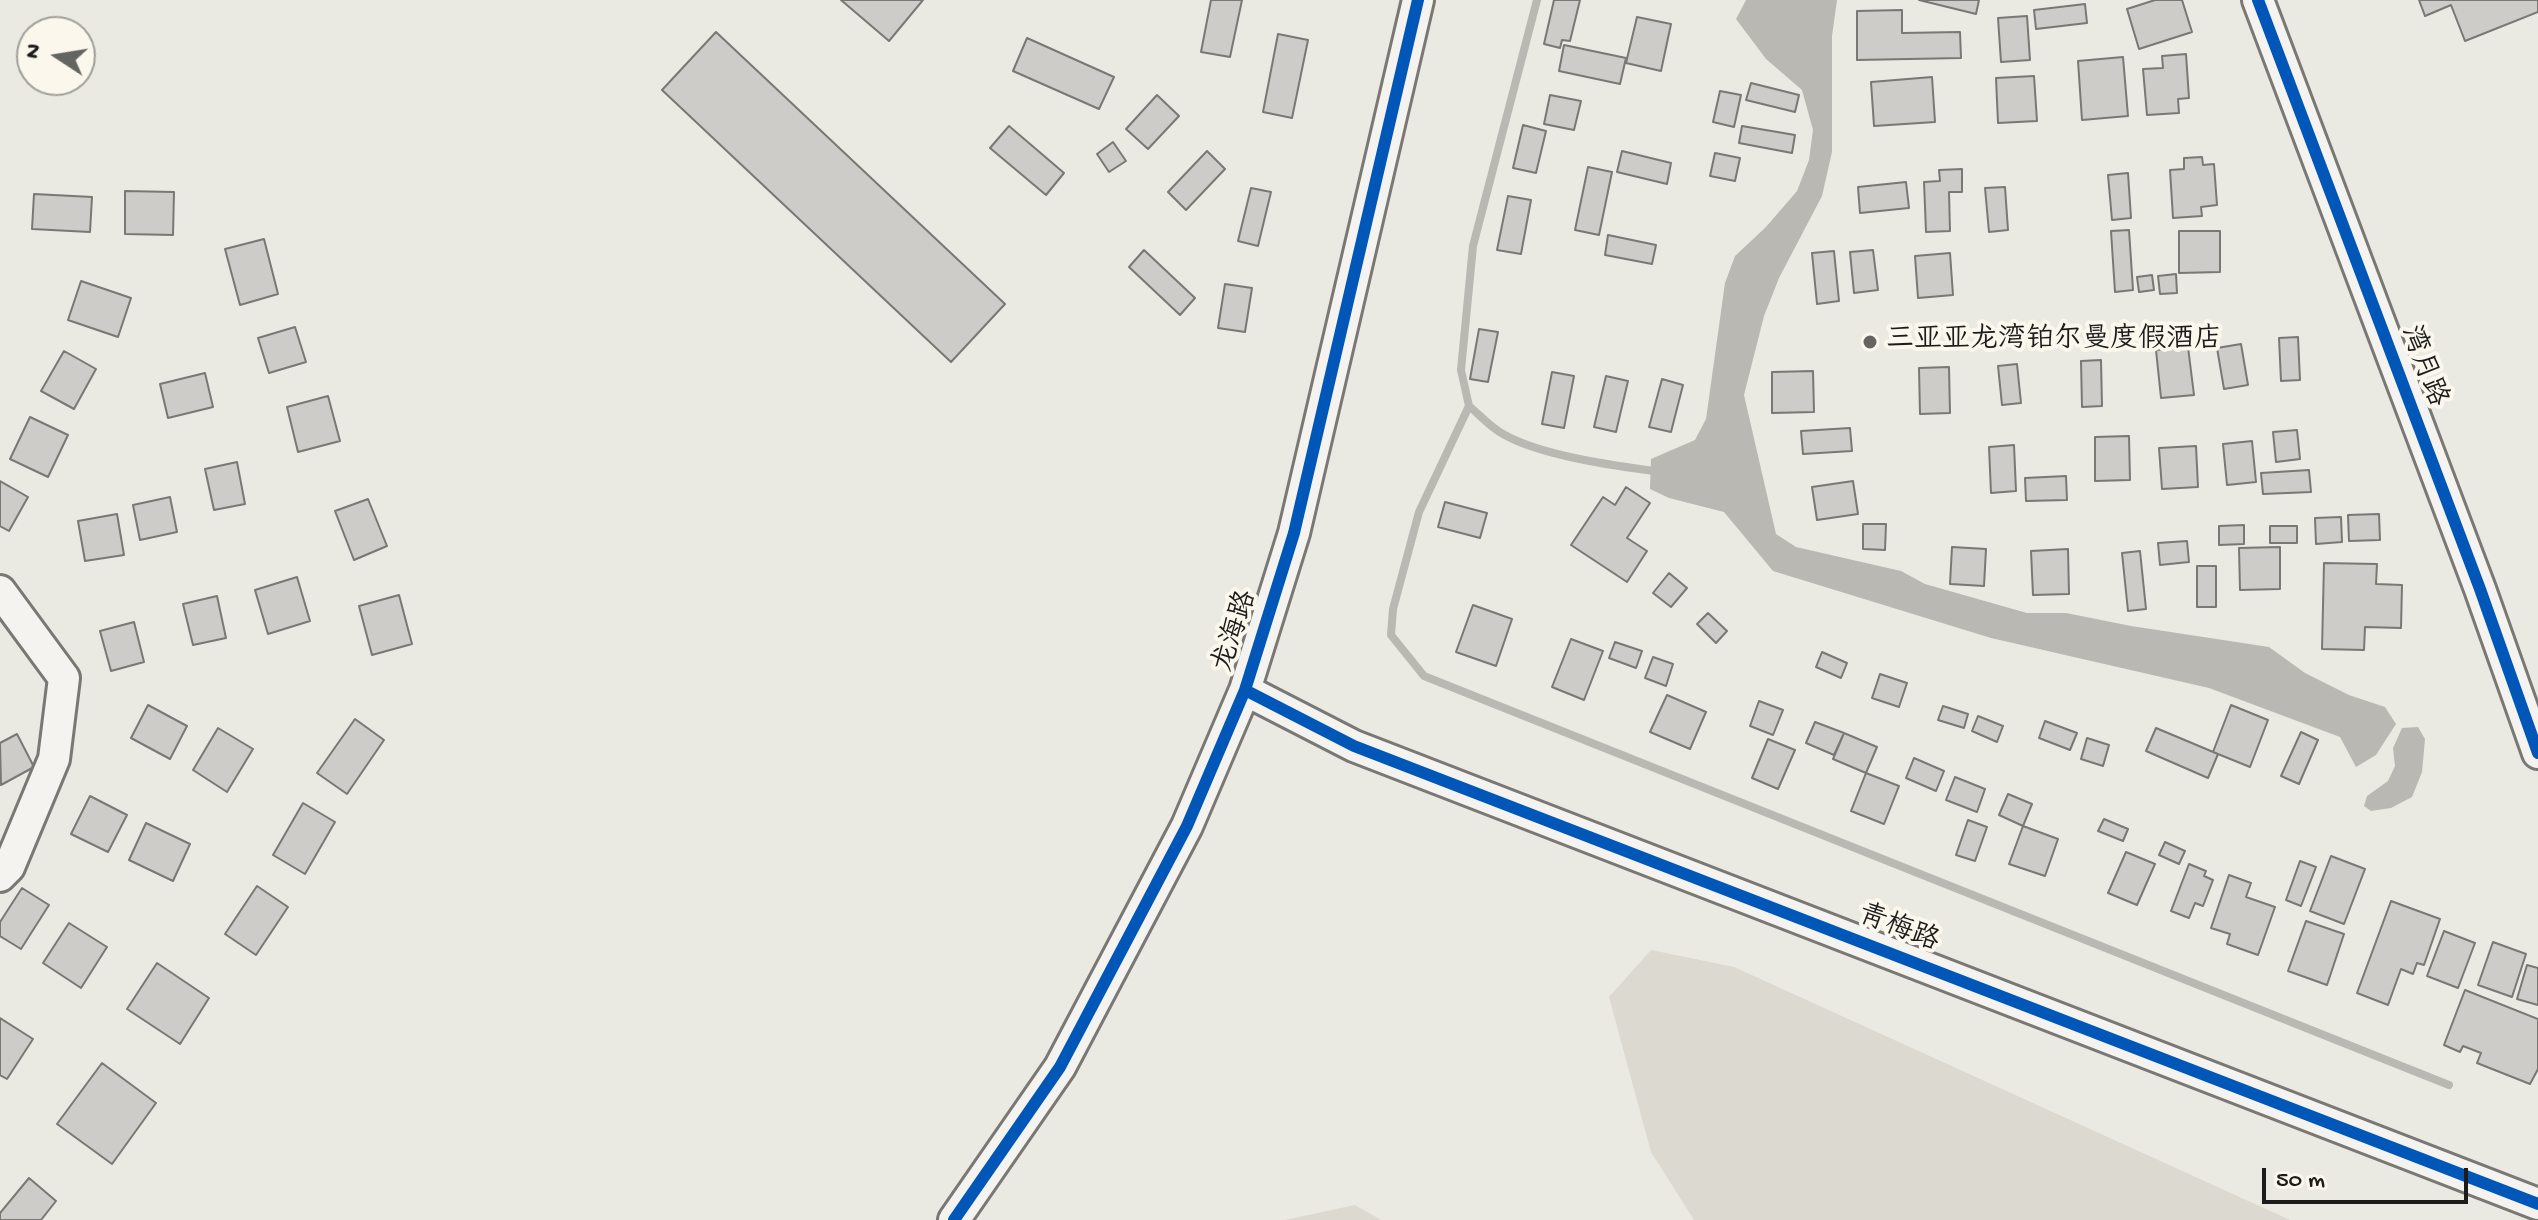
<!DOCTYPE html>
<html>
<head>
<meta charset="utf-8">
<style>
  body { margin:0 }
  #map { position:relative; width:2538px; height:1220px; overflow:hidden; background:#eae9e2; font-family:"Gochi Hand",sans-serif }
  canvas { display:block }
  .north { position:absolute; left:16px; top:16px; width:80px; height:80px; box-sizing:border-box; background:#fbf7ec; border:2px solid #a29f99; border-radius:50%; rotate:282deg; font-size:22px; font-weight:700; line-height:32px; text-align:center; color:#1c1c1c }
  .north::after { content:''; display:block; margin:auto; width:28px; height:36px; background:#646461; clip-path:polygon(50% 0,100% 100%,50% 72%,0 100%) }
  .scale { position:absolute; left:2262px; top:1168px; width:206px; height:36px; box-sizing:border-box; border:4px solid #1c1c1c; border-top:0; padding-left:10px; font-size:24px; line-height:28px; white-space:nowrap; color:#1c1c1c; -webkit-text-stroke:6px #fbf7ec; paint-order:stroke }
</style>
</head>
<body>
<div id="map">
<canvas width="2538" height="1220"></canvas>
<div class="north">N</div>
<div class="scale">50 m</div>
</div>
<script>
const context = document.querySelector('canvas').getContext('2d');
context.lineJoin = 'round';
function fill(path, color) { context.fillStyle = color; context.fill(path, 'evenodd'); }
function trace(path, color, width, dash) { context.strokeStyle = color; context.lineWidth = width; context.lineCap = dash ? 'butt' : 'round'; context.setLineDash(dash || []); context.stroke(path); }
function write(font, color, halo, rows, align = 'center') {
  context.font = font + ' "Gochi Hand","LXGW WenKai TC",sans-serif'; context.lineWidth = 8; context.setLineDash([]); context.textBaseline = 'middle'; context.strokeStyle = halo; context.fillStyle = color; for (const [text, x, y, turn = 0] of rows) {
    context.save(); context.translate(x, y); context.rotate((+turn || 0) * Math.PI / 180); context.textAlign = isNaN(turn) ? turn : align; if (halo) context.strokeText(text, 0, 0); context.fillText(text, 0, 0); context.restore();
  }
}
fill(new Path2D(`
  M1651,950L1734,967L2290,1220H1694L1651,1152L1609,997Z
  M1355,1205L1381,1220H1285Z`), '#dbd9d0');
fill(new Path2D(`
  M1746,0H1837L1832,36V152L1822,196L1779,278L1764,316L1744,395L1776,534L1796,547L1901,571L1925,584L2027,613H2066L2131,626L2269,647L2305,673L2349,695L2385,707L2396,724L2376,755L2356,767L2340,737L2209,688L1991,638L1773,571L1724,512L1669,498L1650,489L1651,459L1695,440L1706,419L1725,283L1735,256L1766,227L1797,191L1809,160L1813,130L1802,90L1766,59L1736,19Z
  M2418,727L2425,739L2422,772L2412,797L2391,808L2371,811L2364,806L2367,796L2388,781L2395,766L2393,748L2402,728Z`), '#bab8b2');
trace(new Path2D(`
  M1537,0L1473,246L1461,370L1469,406L1419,512L1393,609L1391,635L1424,676L2449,1085
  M1469,406C1480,415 1490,427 1503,434C1541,456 1616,466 1661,472`), '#bab8b2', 8);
const building = new Path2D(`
  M841,0H923L889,41Z
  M1211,0H1242L1230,57L1201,52Z
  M1554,0H1580L1570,41L1562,40L1560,48L1544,44Z
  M1919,0H1979L1976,14Z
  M2155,0H2182L2192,32L2139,49L2127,9Z
  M2419,0H2538V12L2465,41L2451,5L2425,16Z
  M2085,4L2087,23L2036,29L2034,10Z
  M1902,10V33L1960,32L1961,58L1857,60V11Z
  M2027,16L2030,60L2001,62L1998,18Z
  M1637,17L1671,24L1661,71L1626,63Z
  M716,32L1005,304L951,362L662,90Z
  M1278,34L1308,40L1292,118L1263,112Z
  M1027,38L1114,77L1099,109L1013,71Z
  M1564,45L1626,58L1620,84L1559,71Z
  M2186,54L2189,98L2178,99L2179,113L2147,115L2143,69L2163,68L2162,56Z
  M2123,57L2128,116L2082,120L2078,61Z
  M2034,76L2037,121L1998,123L1996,78Z
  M1932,77L1935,122L1874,126L1871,82Z
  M1751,83L1799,95L1795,112L1746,100Z
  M1720,91L1741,95L1734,127L1713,122Z
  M1157,95L1179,116L1148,149L1126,129Z
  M1550,95L1581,101L1574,130L1544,124Z
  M1523,125L1546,131L1536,173L1513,168Z
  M1009,126L1064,173L1046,195L990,148Z
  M1742,126L1795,135L1792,153L1739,143Z
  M1113,142L1126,161L1109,172L1097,154Z
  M1207,151L1225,169L1186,210L1168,192Z
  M1622,151L1671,163L1667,184L1617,172Z
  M1715,153L1740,158L1735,181L1710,176Z
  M2202,157L2203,165L2214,164L2217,205L2201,207L2202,216L2173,218L2170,170L2184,169V158Z
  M1588,167L1612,172L1599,235L1575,230Z
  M1962,169V192H1949L1950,231L1926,232L1924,182L1940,181L1939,170Z
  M2128,173L2131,218L2112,220L2108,175Z
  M1906,182L1909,208L1860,213L1858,187Z
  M2005,187L2008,230L1989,232L1985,188Z
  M1251,188L1271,192L1258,246L1238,241Z
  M125,191L174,192L173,235L125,234Z
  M34,194L92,197L90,232L32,229Z
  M1508,196L1531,200L1521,254L1497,250Z
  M2129,230L2133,290L2115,292L2111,231Z
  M2179,231H2220V272L2179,273Z
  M1608,235L1656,245L1652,264L1605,255Z
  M264,239L278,294L240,305L225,249Z
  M1144,250L1195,298L1180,315L1129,267Z
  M1873,250L1878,290L1854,293L1850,252Z
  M1834,251L1839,301L1817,304L1812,253Z
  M1950,253L1953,295L1918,298L1915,256Z
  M2176,274L2177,293L2160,294L2158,276Z
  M2152,275L2154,290L2139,292L2137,277Z
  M81,281L131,298L118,337L68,320Z
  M1225,284L1252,288L1245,332L1218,328Z
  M295,327L306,362L269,373L258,338Z
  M1479,329L1498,332L1488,382L1470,379Z
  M2298,337L2300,380L2281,381L2279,338Z
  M2241,344L2248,385L2224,389L2217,348Z
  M2188,347L2194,395L2161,398L2156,350Z
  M64,351L96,369L74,409L41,391Z
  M2101,360L2102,406L2082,407L2081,361Z
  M2017,364L2021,403L2002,405L1998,366Z
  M1949,367L1950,413L1920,414L1919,368Z
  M1813,371L1814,412L1772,413V372Z
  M1552,372L1574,376L1564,428L1542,424Z
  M205,373L213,407L168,418L160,384Z
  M1606,376L1628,381L1616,432L1594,427Z
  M1662,379L1683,385L1671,432L1649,427Z
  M328,396L340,441L298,452L287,407Z
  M30,417L68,435L48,477L10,459Z
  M1850,428L1852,451L1803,454L1801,431Z
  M2297,430L2300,459L2276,462L2273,432Z
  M2129,436L2130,480L2095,481V437Z
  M2252,441L2256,482L2227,485L2223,444Z
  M2014,445L2016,491L1991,493L1989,447Z
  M2196,446L2198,487L2162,489L2159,448Z
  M237,462L245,504L214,510L205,469Z
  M2309,470L2311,492L2263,494L2261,473Z
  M2066,476L2067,500L2026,501L2025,478Z
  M0,481L28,497L9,531L0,526Z
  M1853,481L1858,514L1817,520L1812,487Z
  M1626,487L1650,503L1627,538L1647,551L1627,582L1571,545L1603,497L1615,505Z
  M170,497L177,532L140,540L133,505Z
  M368,499L387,546L354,560L335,511Z
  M1445,502L1487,513L1480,538L1438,527Z
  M117,514L124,555L85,561L78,521Z
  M2379,514L2380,540L2349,541L2348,515Z
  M2341,517L2342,542L2316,544L2315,518Z
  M1863,524H1886L1885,550L1863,549Z
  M2244,525V544L2219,545V526Z
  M2270,526H2297V543H2270Z
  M2187,541L2189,562L2160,565L2158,543Z
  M1952,547L1986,549L1984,586L1950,584Z
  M2280,547V589L2240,590L2239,548Z
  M2068,549L2069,594L2033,595L2031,551Z
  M2140,551L2146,609L2128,611L2122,553Z
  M2324,563L2377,564L2376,584L2402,585L2401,628L2365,627L2364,650L2322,649Z
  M2197,566H2216V607H2197Z
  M1669,573L1687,588L1671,607L1653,593Z
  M297,577L310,621L268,634L255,590Z
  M399,595L412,644L372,655L359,606Z
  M217,596L226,638L193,645L183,604Z
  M1473,605L1512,619L1496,666L1456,652Z
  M1708,613L1727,631L1716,643L1697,624Z
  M134,622L144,662L111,671L100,631Z
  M1571,639L1603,651L1584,700L1552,687Z
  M1615,642L1642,651L1636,668L1609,658Z
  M1822,652L1847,663L1841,678L1816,667Z
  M1653,657L1673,664L1666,686L1645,678Z
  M1880,674L1907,683L1899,707L1872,698Z
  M1667,695L1706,712L1690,749L1650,732Z
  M1759,701L1783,710L1773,735L1750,726Z
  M148,705L187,726L170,759L131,738Z
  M2231,705L2268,720L2250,767L2213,752Z
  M1943,706L1968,714L1964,728L1938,720Z
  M1978,716L2003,726L1997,742L1972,731Z
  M355,719L384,740L347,794L317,773Z
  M2045,721L2077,733L2070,750L2039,738Z
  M1815,722L1844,733L1834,755L1806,743Z
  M218,728L253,749L227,792L193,770Z
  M2156,728L2218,754L2208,778L2146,751Z
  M2301,732L2318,740L2299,784L2281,776Z
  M1844,733L1877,747L1866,773L1833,759Z
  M17,734L34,767L1,785L0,743Z
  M2087,738L2109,745L2103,766L2081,759Z
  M1768,739L1795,750L1778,789L1752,778Z
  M1914,758L1944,771L1936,791L1906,778Z
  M1866,773L1899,786L1884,824L1851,811Z
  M1955,777L1985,789L1977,812L1946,800Z
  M2008,794L2032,804L2023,826L1999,815Z
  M90,796L127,815L108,852L71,834Z
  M303,803L335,822L305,874L273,855Z
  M2104,819L2128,829L2123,841L2098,831Z
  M1968,820L1987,827L1975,861L1956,855Z
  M146,823L190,844L173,881L129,860Z
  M2023,826L2058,839L2045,876L2009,864Z
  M2165,842L2185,851L2179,864L2159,855Z
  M2126,852L2155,864L2137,905L2108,893Z
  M2331,856L2365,869L2344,924L2310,911Z
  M2300,861L2316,867L2301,906L2286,900Z
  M2189,864L2206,871L2204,876L2213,880L2203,906L2195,903L2189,918L2171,911Z
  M2229,875L2251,883L2246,897L2275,907L2258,955L2227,944L2230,934L2211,928Z
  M257,886L288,907L256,955L225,934Z
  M22,888L49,905L21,949L0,936V922Z
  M2391,901L2440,919L2424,965L2417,963L2413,974L2401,969L2388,1005L2357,993Z
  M2306,921L2344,934L2327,985L2288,971Z
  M69,923L107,947L81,988L43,963Z
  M2444,931L2475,943L2458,988L2427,976Z
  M2493,942L2526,954L2512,997L2478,985Z
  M157,963L209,998L180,1044L127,1009Z
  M2527,965L2538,968V1005L2517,999Z
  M2465,990L2538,1019V1069L2530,1084L2477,1063L2481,1053L2463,1046L2460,1052L2444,1045Z
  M0,1018L33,1039L7,1079L0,1075Z
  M102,1063L156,1103L112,1164L57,1124Z
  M29,1178L56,1201L41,1220H0V1213Z`);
fill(building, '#cdccc8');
trace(building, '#797875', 2);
const minor = new Path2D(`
  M2258,0L2480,589L2538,753
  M0,591L64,678L54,759L9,867L0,876
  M1245,690L1354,746L2538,1204
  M954,1220L1060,1067L1187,826L1245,690L1294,533L1418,0`);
trace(minor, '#797875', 36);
trace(minor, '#f4f3ef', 30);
trace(new Path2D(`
  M2258,0L2480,589L2538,753
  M1245,690L1354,746L2538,1204
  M954,1220L1060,1067L1187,826L1245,690L1294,533L1418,0`), '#0057b8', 12);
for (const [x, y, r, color] of [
  [1870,342,8,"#646461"]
]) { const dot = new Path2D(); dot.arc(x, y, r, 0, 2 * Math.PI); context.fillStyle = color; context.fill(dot); trace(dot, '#fbf7ec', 3); }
write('28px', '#1c1c1c', '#fbf7ec', [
  ["三亚亚龙湾铂尔曼度假酒店",1886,342]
], 'left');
write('28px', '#1c1c1c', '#fbf7ec', [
  ["湾月路",2422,367,69],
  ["龙海路",1237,632,-72],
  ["青梅路",1898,930,21]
]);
</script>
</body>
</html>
